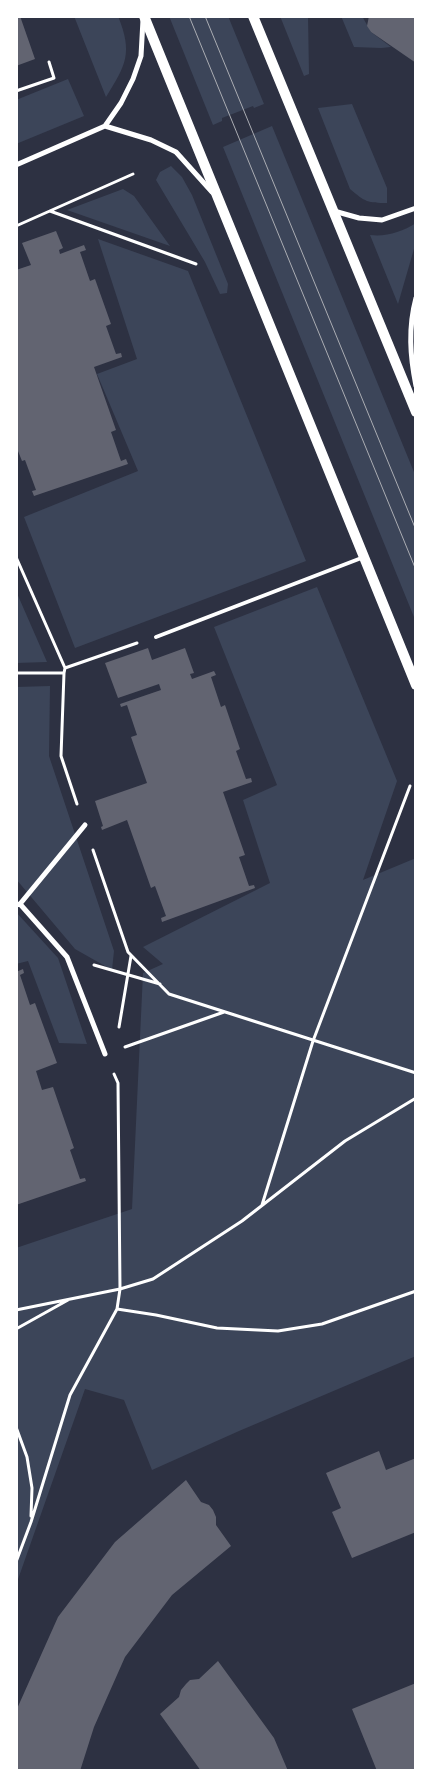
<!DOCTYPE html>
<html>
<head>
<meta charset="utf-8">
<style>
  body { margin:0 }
  #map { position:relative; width:432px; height:1787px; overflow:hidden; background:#2d3142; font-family:"Open Sans",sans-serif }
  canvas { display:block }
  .frame { position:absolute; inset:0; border:18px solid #fff; pointer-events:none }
</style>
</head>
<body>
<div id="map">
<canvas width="432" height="1787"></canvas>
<div class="frame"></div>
</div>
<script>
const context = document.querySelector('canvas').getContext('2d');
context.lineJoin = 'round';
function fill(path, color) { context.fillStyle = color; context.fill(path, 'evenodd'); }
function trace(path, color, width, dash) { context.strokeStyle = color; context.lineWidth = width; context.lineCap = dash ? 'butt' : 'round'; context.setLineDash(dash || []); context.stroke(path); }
fill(new Path2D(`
  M74,16H118C133,53 126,65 106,97Z
  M169,16H228L264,104L254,108L253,106L222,118V121L213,125Z
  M280,16H308L309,74L304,76Z
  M341,16H362L371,32L391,47L381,48L354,47Z
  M68,79L84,116L16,144V100Z
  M352,104L387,188V203C368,203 365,202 350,189L318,108Z
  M272,126L416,477V622L223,147Z
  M171,166L182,177L192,195L228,284L227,293L220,294L205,262L156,180L160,172Z
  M123,189L134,196L170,246L67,210Z
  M416,223V242L398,304L370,235C386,237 402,232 416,223Z
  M98,239L188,271L306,561L75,648L24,517L138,471L97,374L137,359Z
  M317,587L397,781L363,880L416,858V1356L239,1431L152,1470L124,1400L85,1389L16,1585V1248L132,1209L143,973L163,964L143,947L270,883L243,800L277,785L214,627Z
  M16,591L47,662L16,663Z
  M50,686L49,756L114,951L112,970L75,949L16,879V687Z
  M16,912L58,958L87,1044L59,1043L28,961L16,964Z`), '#3c4559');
fill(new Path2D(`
  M16,16H20L35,59L16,66Z
  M369,16H416V63L371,32L367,26Z
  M56,231L63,248L59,250L60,254L84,245L86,250L80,252L90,281L95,279L111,324L106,326L116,354L121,353L122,357L94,367L116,430L111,432L121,461L126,459L128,464L34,496L32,491L36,490L25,460L22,461L16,446V270L31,265L22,243Z
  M148,648L152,660L185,648L194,673L190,674L192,679L214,671L216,675L211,677L221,707L225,705L240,749L236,751L246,779L251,778L252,782L223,792L245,855L239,857L249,886L254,885L255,888L162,922L161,918L166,916L155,886L151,888L127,820L102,830L101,827L103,826L95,801L147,783L131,737L137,735L127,705L121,707L120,704L161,690L159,684L118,698L105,663Z
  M23,969L24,973L20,975L30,1005L35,1003L57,1063L36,1071L42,1090L53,1087L74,1148L70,1150L80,1179L85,1178L86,1181L16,1205V972Z
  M379,1451L386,1470L416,1458V1532L352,1558L332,1512L341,1508L326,1473Z
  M186,1480L201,1502L209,1505L213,1510L216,1517V1525L231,1546L172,1595L125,1657L94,1727L80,1771H16V1711L58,1617L115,1542Z
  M218,1661L274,1738L288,1771H201L160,1714L179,1697L181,1690L186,1684L190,1680L199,1679Z
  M416,1683V1771H377L352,1709Z`), '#626471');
trace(new Path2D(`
  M16,91L54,78L49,62
  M50,211L196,264
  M16,226L133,174
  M16,557L65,668L64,673H16
  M65,668L137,643
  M64,673L61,756L77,804
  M93,850L128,952L169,994L416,1073
  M94,965L160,984
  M119,1027L131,956
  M125,1047L224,1012
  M262,1205L313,1041L410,786
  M117,1309L156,1315L217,1328L278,1331L322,1324L416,1291
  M16,1310L120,1289L153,1279L242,1221L345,1141L416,1098
  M16,1329L68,1300
  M16,1427L27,1457L32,1488L31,1516
  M16,1562L31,1522L70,1395L117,1309L120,1289L118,1083L114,1074`), '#fff', 3);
trace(new Path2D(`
  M156,637L364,557`), '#fff', 4);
trace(new Path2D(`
  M105,126L151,140L176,152L212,192
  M16,165L105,126L121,103L133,79L141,56L143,20
  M334,211L359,218L382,220L416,208
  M416,298C408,328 410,356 416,386
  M20,904L85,825
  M16,905L20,904L67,957L105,1054`), '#fff', 5);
trace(new Path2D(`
  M144,16L416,685
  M253,16L416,412`), '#fff', 10);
trace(new Path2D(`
  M189,16L416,570
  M205,16L416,530`), '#abadb3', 1);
</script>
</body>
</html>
